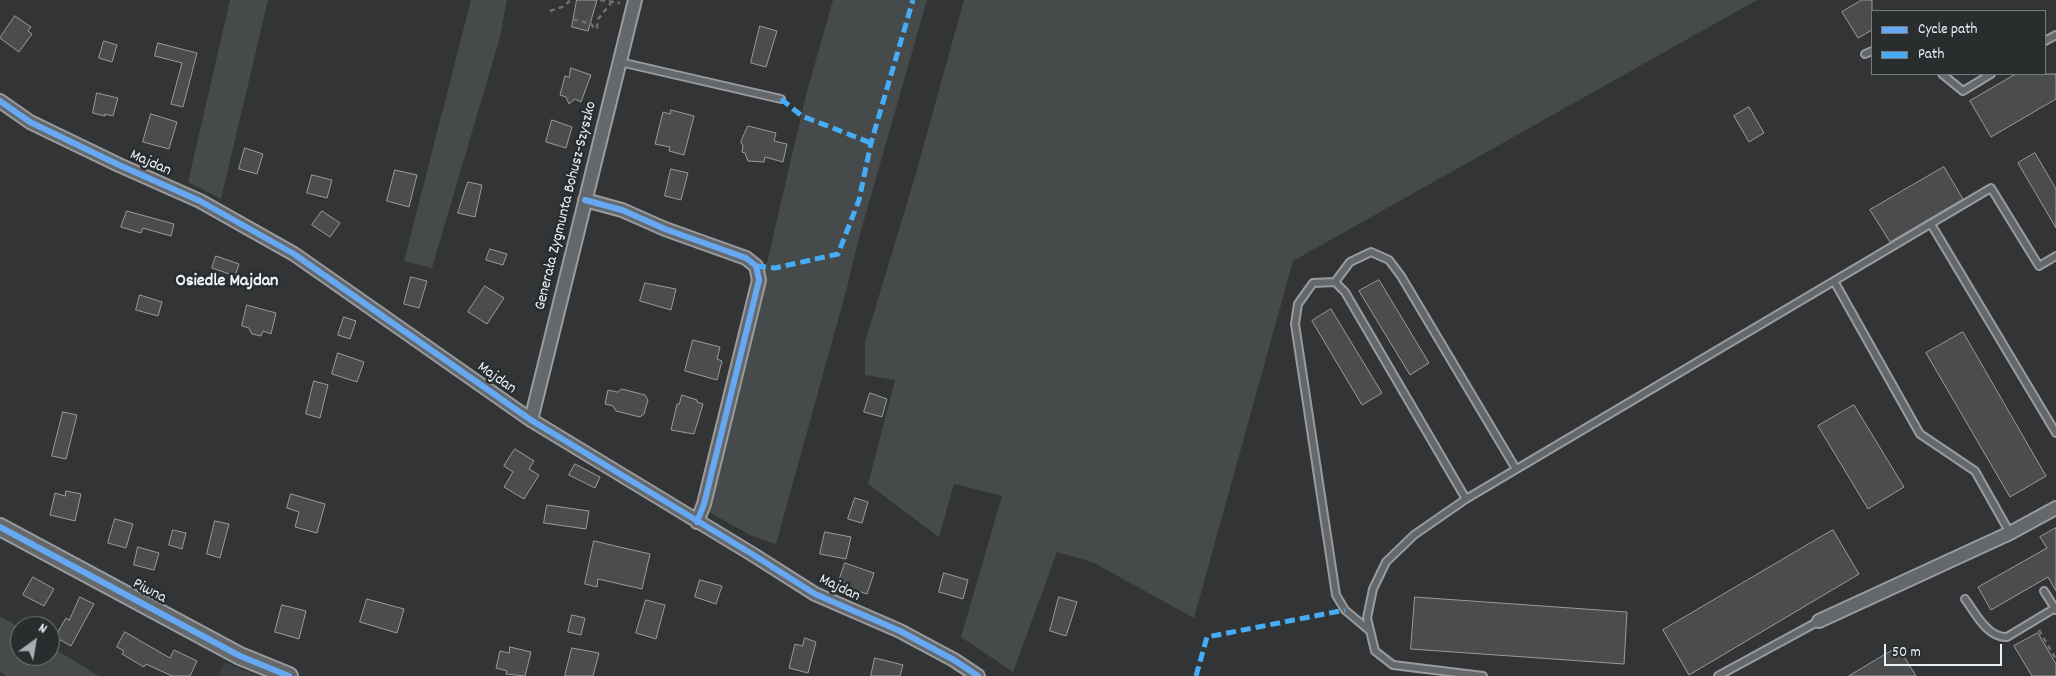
<!DOCTYPE html>
<html>
<head>
<meta charset="utf-8">
<style>
  body { margin:0 }
  #map { position:relative; width:2056px; height:676px; overflow:hidden; background:#333435; font-family:Dekko,sans-serif }
  canvas { display:block }
  .legend { position:absolute; left:1871px; top:10px; width:175px; height:65px; box-sizing:border-box; background:#2a2d2e; border:1px solid #767b7f; margin:0; padding:6px 9px; list-style:none; font-size:15px; color:#e8f1f8 }
  .legend li { display:flex; align-items:center; gap:10px; height:25px }
  .legend b { width:25px; border:1px solid #767b7f }
  .north { position:absolute; left:10px; top:616px; width:50px; height:50px; box-sizing:border-box; background:#2a2d2e; border:1px solid #767b7f; border-radius:50%; rotate:32deg; font-size:14px; font-weight:700; line-height:20px; text-align:center; color:#e8f1f8 }
  .north::after { content:''; display:block; margin:auto; width:18px; height:22px; background:#a9afb4; clip-path:polygon(50% 0,100% 100%,50% 72%,0 100%) }
  .scale { position:absolute; left:1884px; top:644px; width:118px; height:22px; box-sizing:border-box; border:2px solid #e8f1f8; border-top:0; padding-left:6px; font-size:15px; line-height:18px; white-space:nowrap; color:#e8f1f8; -webkit-text-stroke:4px #2a2d2e; paint-order:stroke }
</style>
</head>
<body>
<div id="map">
<canvas width="2056" height="676"></canvas>
<ul class="legend">
<li><b style="height:6px;background:#66a8f1"></b>Cycle path</li>
<li><b style="height:6px;background:#46acf6"></b>Path</li>
</ul>
<div class="north">N</div>
<div class="scale">50 m</div>
</div>
<script>
const context = document.querySelector('canvas').getContext('2d');
context.lineJoin = 'round';
function fill(path, color) { context.fillStyle = color; context.fill(path, 'evenodd'); }
function trace(path, color, width, dash) { context.strokeStyle = color; context.lineWidth = width; context.lineCap = dash ? 'butt' : 'round'; context.setLineDash(dash || []); context.stroke(path); }
function write(font, color, halo, rows, align = 'center') {
  context.font = font + ' Dekko,sans-serif'; context.lineWidth = 5; context.setLineDash([]); context.textBaseline = 'middle'; context.strokeStyle = halo; context.fillStyle = color; for (const [text, x, y, turn = 0] of rows) {
    context.save(); context.translate(x, y); context.rotate((+turn || 0) * Math.PI / 180); context.textAlign = isNaN(turn) ? turn : align; if (halo) context.strokeText(text, 0, 0); context.fillText(text, 0, 0); context.restore();
  }
}
fill(new Path2D(`
  M225,662L259,676H218Z`), '#3d4042');
fill(new Path2D(`
  M230,0H268L221,199L188,182Z
  M471,0H507L500,37L432,268L404,261Z
  M833,0H927L858,241L848,284L776,544L752,536L709,512L806,95Z
  M964,0H1757L1293,261L1194,618L1092,562L1057,552L1013,672L961,637L1002,496L954,484L939,537L868,484L895,380L865,375V342L914,180Z
  M0,616L20,628V656H50V646L99,676H7L0,672Z`), '#464a4b');
const building = new Path2D(`
  M577,0H597L588,31L572,27Z
  M1862,0H1872V30L1858,38L1842,12Z
  M15,16L31,27L28,31L32,34L19,52L0,38Z
  M760,26L777,31L766,67L751,63Z
  M104,41L117,45L112,62L99,58Z
  M158,43L197,53L183,107L171,104L182,63L155,56Z
  M571,68L591,75L581,102L575,99L569,104L566,97L560,95L565,76L569,77Z
  M2016,74H2056V99L1991,137L1970,101Z
  M97,93L118,98L113,116L105,114V116L93,113Z
  M1749,107L1764,133L1749,142L1734,116Z
  M671,110L694,116L684,155L669,151L670,147L655,144L663,112L670,114Z
  M151,114L177,122L169,149L143,142Z
  M552,120L572,127L566,148L546,142Z
  M748,126L776,133L774,141L787,144L783,162L765,157L764,162L748,161L745,153L742,152L743,146L741,142Z
  M245,148L263,154L257,174L239,169Z
  M2035,153L2056,189V228L2018,163Z
  M1944,167L1963,199L1890,242L1870,210Z
  M671,169L688,173L681,200L665,196Z
  M395,170L417,175L409,207L387,201Z
  M312,175L332,180L327,198L307,193Z
  M468,182L482,185L475,217L458,213Z
  M127,211L174,224L171,236L143,228L141,233L121,227Z
  M322,211L340,223L330,237L312,225Z
  M490,249L507,254L503,265L486,260Z
  M216,256L239,264L235,276L212,268Z
  M411,277L427,281L419,308L404,304Z
  M1379,280L1429,363L1410,375L1359,291Z
  M645,283L676,289L671,310L640,301Z
  M485,286L504,298L487,324L468,312Z
  M140,295L162,302L158,316L136,310Z
  M247,305L276,313L271,334L263,331L261,336L252,334L249,328L242,326Z
  M1331,309L1382,393L1362,405L1312,321Z
  M344,317L356,321L350,339L338,335Z
  M1963,332L2046,476L2010,497L1926,353Z
  M693,340L720,347L717,359L722,361L717,380L685,371Z
  M338,353L364,362L357,382L332,374Z
  M314,381L328,385L320,418L306,414Z
  M622,389L645,395L648,400L644,414L640,417L616,411L613,406L605,404L608,390L617,392Z
  M870,393L887,399L882,417L864,412Z
  M682,395L697,400V402L703,404L694,434L671,430L677,404H679Z
  M1854,405L1904,487L1868,509L1818,426Z
  M63,412L77,415L66,459L52,456Z
  M515,449L534,461L529,469L539,475L524,499L504,487L513,472L504,466Z
  M575,464L600,477L595,488L569,475Z
  M66,491L81,494L75,521L50,515L55,493L65,496Z
  M291,494L325,504L317,533L295,527L299,512L287,508Z
  M855,498L868,502L862,523L848,519Z
  M547,505L589,511L586,529L544,523Z
  M115,519L133,524L126,548L108,543Z
  M215,521L229,524L220,558L207,554Z
  M2056,528V591L2048,577L1991,610L1978,587L2047,548L2040,537Z
  M173,530L186,533L182,549L169,545Z
  M1833,530L1859,574L1689,675L1663,630Z
  M825,532L851,537L846,559L820,554Z
  M594,541L650,554L642,589L598,579L597,587L585,584Z
  M138,547L159,553L154,570L134,565Z
  M845,563L874,573L867,594L838,584Z
  M944,573L968,580L963,599L939,592Z
  M33,577L54,589L44,606L23,595Z
  M700,580L722,586L716,604L695,597Z
  M80,597L94,604L71,646L55,637L66,618L69,620Z
  M1059,597L1077,602L1066,636L1050,631Z
  M1415,597L1627,612L1624,664L1411,649Z
  M367,599L404,609L397,633L360,622Z
  M646,600L665,605L656,639L636,633Z
  M282,605L306,611L299,639L275,632Z
  M572,615L585,618L581,635L568,632Z
  M125,632L170,658L174,650L197,661L190,676H172L146,664L144,667L122,654L124,651L117,647Z
  M2038,633L2056,664V676H2032L2014,646Z
  M805,638L816,642L808,673L789,668L795,644L802,646Z
  M510,647L531,652L525,676L506,674L507,671L496,668L500,651L509,653Z
  M1898,647L1916,676H1849Z
  M572,648L599,653L593,676H565Z
  M875,658L903,665L900,676H871Z`);
fill(building, '#4b4c4d');
trace(building, '#999b9e', 1);
const service = new Path2D(`
  M2045,41L2056,35
  M1865,54L1872,51
  M620,62L781,99
  M1942,74L1963,91L1991,74
  M1931,224L2056,433
  M1834,281L1920,434L1975,471L2010,533
  M1335,282L1350,262L1371,252L1389,260L1401,276L1516,469
  M2044,591L2056,610
  M1965,599C1975,612 1987,638 2007,637L2055,608
  M1370,631L1345,610L1336,595L1295,324L1298,304L1313,283L1335,282L1345,292L1466,499
  M1483,676L1393,665L1375,651L1367,618L1373,589L1386,562L1414,535L1466,499L1991,188L2039,266L2056,256
  M1718,676L1819,621`);
const minor = new Path2D(`
  M0,101L30,122L119,165L200,201L294,254L531,420L752,554L815,594L900,631L954,660L978,676
  M585,200L622,210L665,229L746,258L756,266L759,280L704,504L697,522
  M531,420L635,0
  M1819,621L2010,533L2056,508`);
const tertiary = new Path2D(`
  M0,527L240,656L289,676`);
trace(service, '#999b9e', 10);
trace(minor, '#999b9e', 16);
trace(tertiary, '#999b9e', 20);
trace(new Path2D(`
  M600,0L620,3
  M550,11L565,6L570,0
  M573,19L591,24L595,29L597,28L598,19L611,3
  M2039,630L2056,659`), '#6e7071', 2.5, [5, 4]);
trace(service, '#64686b', 6);
trace(minor, '#64686b', 12);
trace(tertiary, '#64686b', 16);
trace(new Path2D(`
  M781,99L802,116L871,143
  M756,266L775,268L838,254L859,200L871,143L913,0
  M1196,676L1207,637L1345,610`), '#46acf6', 5, [10, 5]);
trace(new Path2D(`
  M0,101L30,122L119,165L200,201L294,254L531,420L752,554L815,594L900,631L954,660L978,676
  M585,200L622,210L665,229L746,258L756,266L759,280L704,504L697,522
  M0,527L240,656L289,676`), '#66a8f1', 6);
write('16px', '#e8f1f8', '#2a2d2e', [
  ["Majdan",150,164,24],
  ["Generała Zygmunta Bohusz-Szyszko",567,206,-76],
  ["Majdan",496,379,35],
  ["Majdan",839,589,26],
  ["Piwna",149,592,28]
]);
write('bold 18px', '#e8f1f8', '#2a2d2e', [
  ["Osiedle Majdan",227,283]
]);
</script>
</body>
</html>
